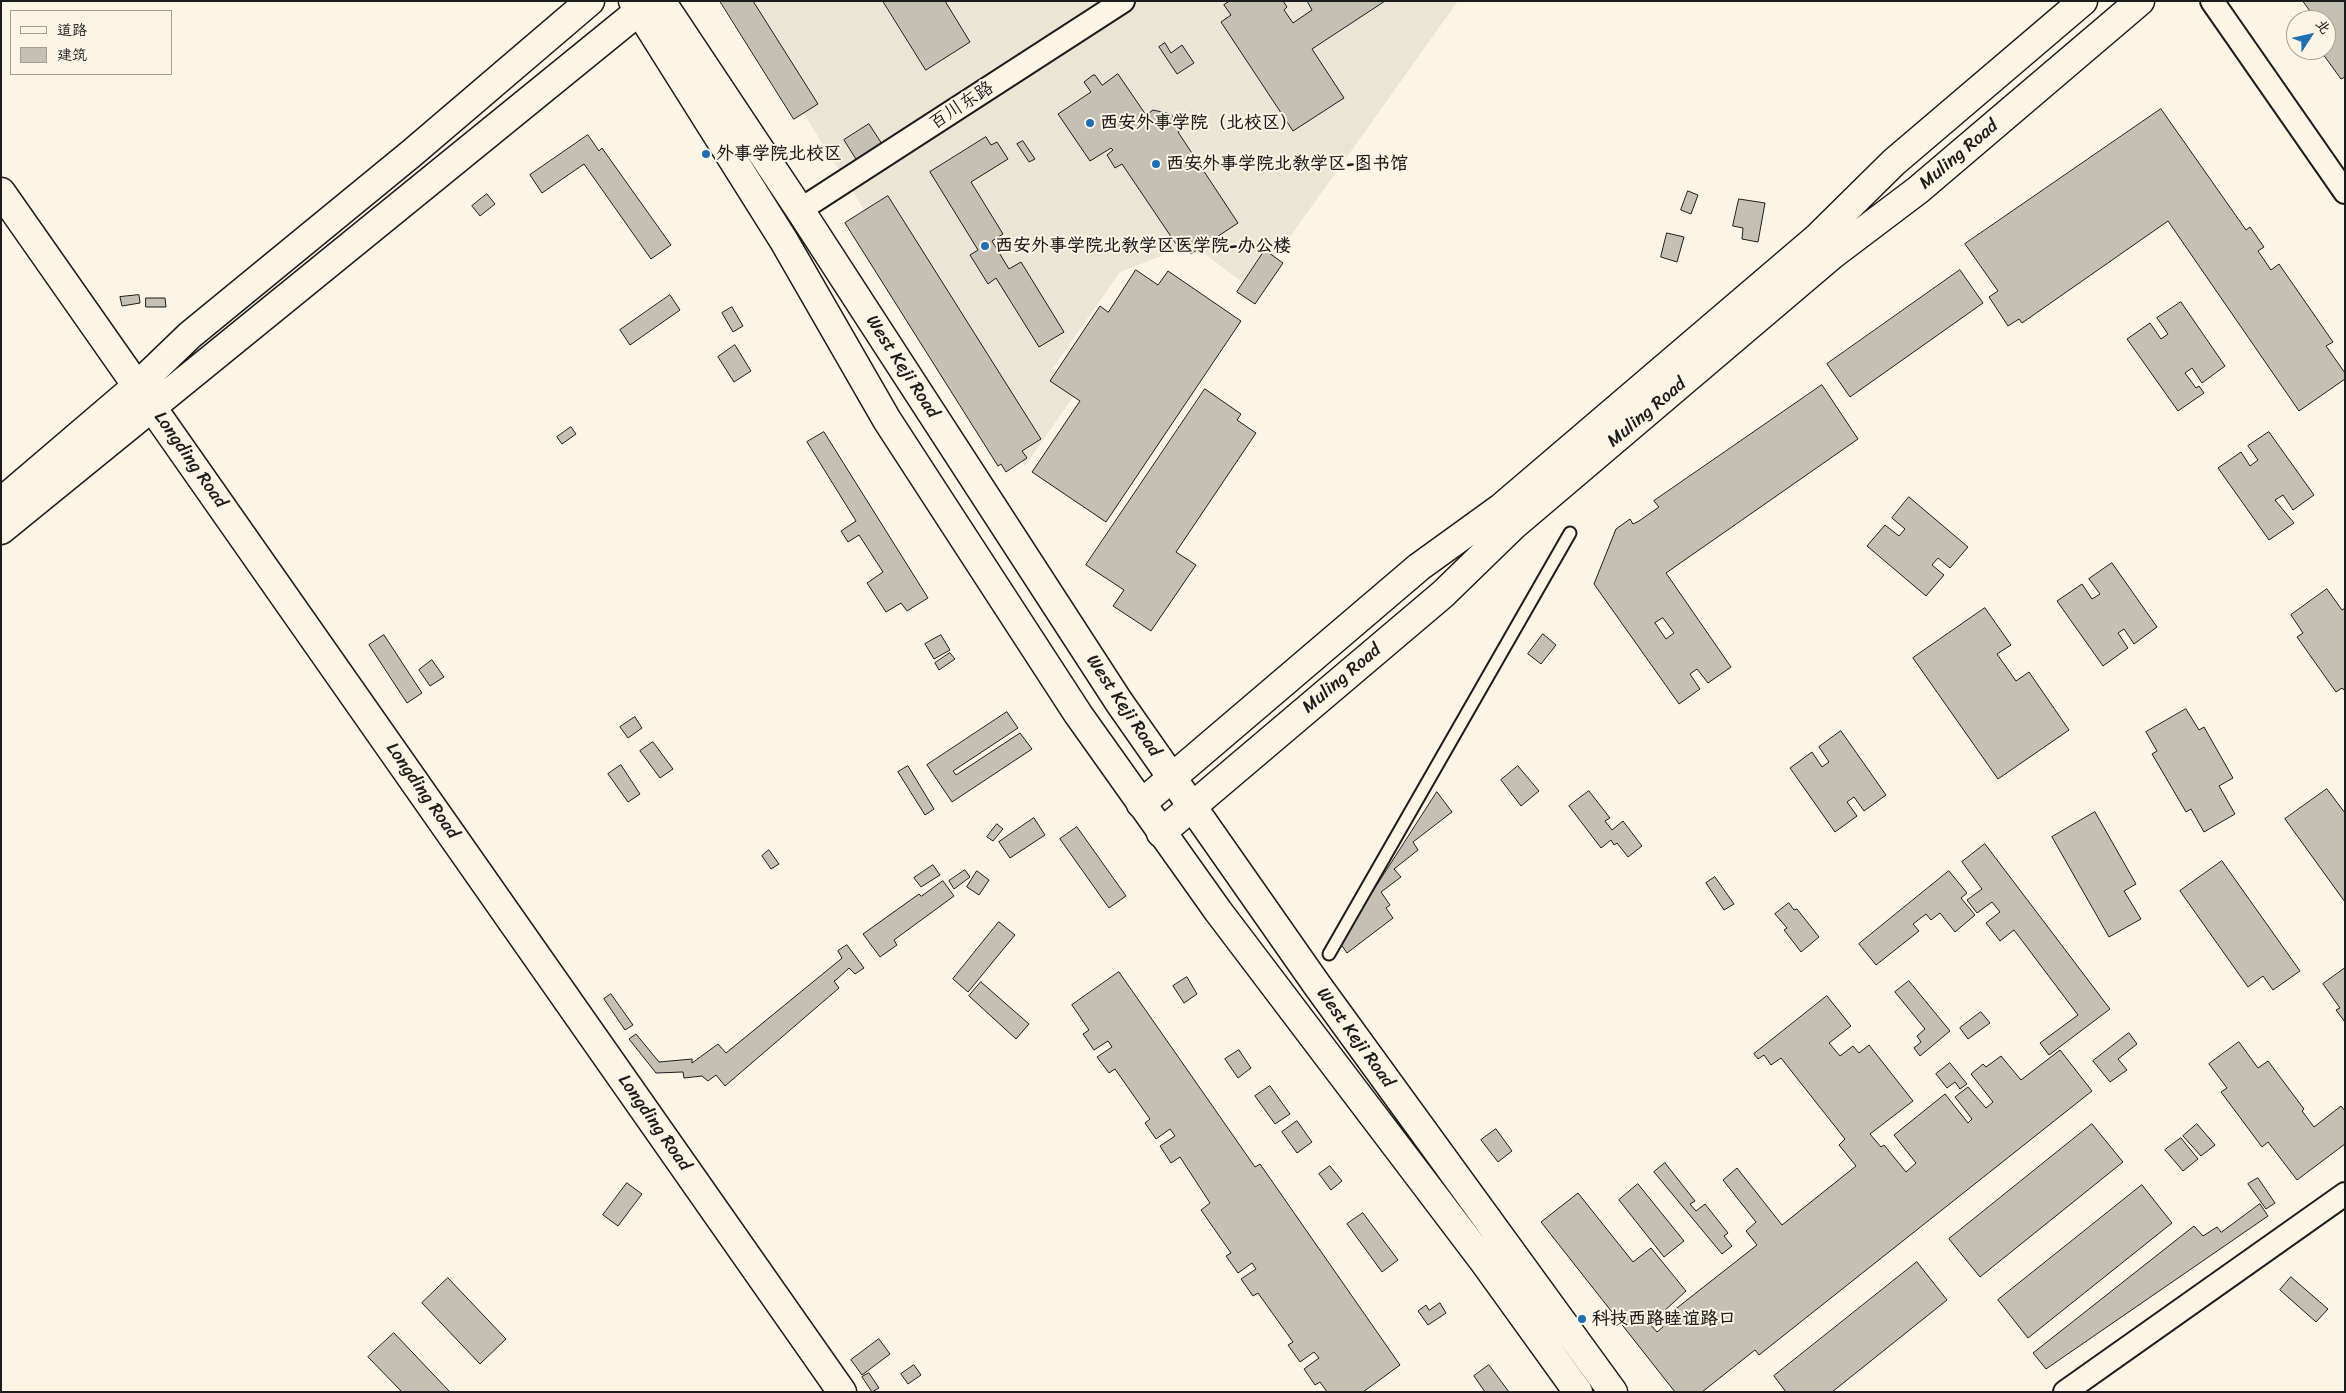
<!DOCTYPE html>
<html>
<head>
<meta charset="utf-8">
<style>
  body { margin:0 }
  #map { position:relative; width:2346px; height:1393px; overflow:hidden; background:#fcf5e5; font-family:Sriracha,"LXGW WenKai TC",sans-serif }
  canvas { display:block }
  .frame { position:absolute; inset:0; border:2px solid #1c1c1c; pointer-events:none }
  .legend { position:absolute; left:10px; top:10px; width:162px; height:65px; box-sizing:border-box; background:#fcf5e5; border:1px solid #a29e95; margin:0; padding:6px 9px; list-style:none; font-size:15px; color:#1c1c1c }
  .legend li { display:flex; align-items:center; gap:10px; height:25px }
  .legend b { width:25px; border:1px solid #a29e95 }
  .north { position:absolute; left:2286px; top:10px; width:50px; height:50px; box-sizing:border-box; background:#fcf5e5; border:1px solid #a29e95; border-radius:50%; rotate:55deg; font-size:14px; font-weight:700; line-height:20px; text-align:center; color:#1c1c1c }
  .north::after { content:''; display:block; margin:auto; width:18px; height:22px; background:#1f6fb2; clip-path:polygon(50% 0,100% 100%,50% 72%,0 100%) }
</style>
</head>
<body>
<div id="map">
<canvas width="2346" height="1393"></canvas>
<div class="frame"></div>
<ul class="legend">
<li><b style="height:6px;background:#fcf5e5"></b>道路</li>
<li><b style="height:14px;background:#c4c0b3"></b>建筑</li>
</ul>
<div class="north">北</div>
</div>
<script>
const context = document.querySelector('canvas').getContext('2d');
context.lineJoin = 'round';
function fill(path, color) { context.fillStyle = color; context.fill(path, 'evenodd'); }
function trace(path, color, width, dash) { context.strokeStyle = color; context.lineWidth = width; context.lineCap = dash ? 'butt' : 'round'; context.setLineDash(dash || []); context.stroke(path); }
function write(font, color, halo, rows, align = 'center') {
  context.font = font + ' Sriracha,"LXGW WenKai TC",sans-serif'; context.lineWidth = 4; context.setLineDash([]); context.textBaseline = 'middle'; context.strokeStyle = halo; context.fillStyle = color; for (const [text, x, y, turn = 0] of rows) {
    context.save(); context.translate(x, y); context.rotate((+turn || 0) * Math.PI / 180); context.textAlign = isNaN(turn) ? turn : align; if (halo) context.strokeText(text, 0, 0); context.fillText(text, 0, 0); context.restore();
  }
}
fill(new Path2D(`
  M733,1H1458L1252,290L1192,244L1120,272L1053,368L1080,387L1025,466Z`), '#ebe5d6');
const building = new Path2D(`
  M720,1H753L818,104L794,119Z
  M883,1H945L970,42L926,70Z
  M1230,1H1283L1287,7L1284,10L1293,23L1312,10L1307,1H1385L1312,49L1344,98L1293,131L1221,22L1231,15L1224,5Z
  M2303,1H2345V77L2341,79L2320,50H2326V20H2317Z
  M1165,43L1171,53L1182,45L1194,63L1177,74L1159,47Z
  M1118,74L1146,115L1153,110L1171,114L1182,129L1178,132L1238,223L1191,254L1182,241L1176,244L1122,164L1115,168L1107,155L1113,150L1111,148L1090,161L1058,114L1091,92L1084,82L1093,75H1095L1102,85Z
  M2161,109L2246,230L2250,227L2264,247L2258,251L2271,270L2279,264L2333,342L2326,346L2345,373V379L2299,411L2168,221L2022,323L2019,319L2008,326L1989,297L1998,291L1965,244Z
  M869,124L884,147L859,164L844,140Z
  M588,135L599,151L602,148L671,245L651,259L584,164L542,193L530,175Z
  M986,137L991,145L997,142L1008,159L971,182L1003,234L992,241L1009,269L1021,262L1064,332L1039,347L996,278L988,284L970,255L978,250L930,172Z
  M1023,141L1035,159L1029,162L1017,144Z
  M1688,191L1698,195L1691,214L1681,210Z
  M487,194L495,204L480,216L472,206Z
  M888,196L1041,439L1022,451L1027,458L1006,472L1001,464L998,466L845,223Z
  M1739,199L1765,203L1758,242L1742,239L1743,228L1733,226Z
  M1667,233L1684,237L1677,262L1661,257Z
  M1265,250L1283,263L1255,304L1237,292Z
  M1136,270L1158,285L1168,271L1241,321L1106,522L1032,472L1080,401L1050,381L1100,306L1108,312Z
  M1960,270L1983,303L1850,397L1827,364Z
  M139,295L140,303L122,306L120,297Z
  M670,295L680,310L630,345L620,330Z
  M146,298H165L166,307H146Z
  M2181,302L2225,366L2202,383L2192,368L2185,373L2196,388L2199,386L2204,393L2178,411L2127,339L2150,323L2161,339L2168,334L2157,318Z
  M732,307L743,326L733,332L722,313Z
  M735,345L751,371L734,382L718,357Z
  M1822,385L1858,439L1666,573L1731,667L1708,683L1697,669L1690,674L1700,689L1679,704L1594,584L1616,529L1630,519L1633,524L1639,521L1659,507L1654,501ZM1663,618L1674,633L1666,639L1655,623Z
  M1205,389L1241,414L1237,420L1256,433L1176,552L1196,565L1151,631L1113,606L1124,590L1086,565Z
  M571,427L576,434L562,444L557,437Z
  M824,432L928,598L907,611L901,603L886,612L867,583L883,572L859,535L848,542L841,531L856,521L807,442Z
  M2269,432L2314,495L2293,510L2283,495L2275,500L2294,523L2269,540L2218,468L2241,452L2250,466L2258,460L2248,446Z
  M1909,497L1968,547L1950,568L1938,558L1932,565L1944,575L1926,596L1867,546L1885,525L1899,536L1905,529L1892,518Z
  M2112,563L2157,627L2134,644L2124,629L2118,633L2128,648L2103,666L2057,601L2082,584L2092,599L2100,594L2089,579Z
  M2327,589L2342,610L2345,608V691L2342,688L2336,692L2297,637L2303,633L2291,615Z
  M1985,608L2011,645L1997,654L2016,681L2029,672L2069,730L1998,779L1913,658Z
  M1543,634L1556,645L1541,664L1528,654Z
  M384,635L422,693L407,703L369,645Z
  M941,635L950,650L934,659L925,644Z
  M950,653L955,659L939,670L935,663Z
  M432,660L444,677L430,686L419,670Z
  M2186,709L2199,730L2204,727L2233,778L2219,786L2235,814L2204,832L2191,809L2186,812L2152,754L2157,751L2146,732Z
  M1007,712L1018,728L953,771L956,775L1020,733L1032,749L952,802L927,765Z
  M635,717L642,728L628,738L620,727Z
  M1841,731L1886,795L1864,811L1854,797L1847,802L1857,816L1835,832L1790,768L1812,752L1822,767L1829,762L1819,747Z
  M653,742L673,769L660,778L640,751Z
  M621,765L640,794L628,802L608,774Z
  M908,766L934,809L925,815L898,772Z
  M1518,766L1539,791L1521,806L1501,780Z
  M2327,789L2345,813V902L2285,819Z
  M1589,791L1610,818L1605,821L1612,830L1623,821L1642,846L1628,857L1617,843L1614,845L1611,840L1601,848L1569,806Z
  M1437,792L1452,812L1413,842L1418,850L1394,869L1401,877L1381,892L1390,905L1386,908L1393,918L1347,953L1340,943Z
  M2095,812L2136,884L2124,891L2141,919L2109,937L2052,837Z
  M1034,818L1045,835L1010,858L999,842Z
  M997,824L1003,829L993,841L987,837Z
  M1077,827L1126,896L1109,908L1060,839Z
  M1985,844L2110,1009L2049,1055L2040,1043L2078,1015L2014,930L2000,941L1986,923L2000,912L1992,902L1977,913L1967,900L1982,889L1962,862Z
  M769,850L779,864L771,869L762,856Z
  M2222,861L2300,971L2273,990L2263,976L2248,987L2180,891Z
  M933,865L940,875L921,887L914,878Z
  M965,870L970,877L954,889L949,881Z
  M977,871L989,880L979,895L967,887Z
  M1949,871L1967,893L1961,898L1975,915L1955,932L1940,913L1931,920L1926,914L1913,924L1919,931L1876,965L1859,944Z
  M1715,877L1734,904L1724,910L1706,883Z
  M943,881L954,896L894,940L897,945L880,957L863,934L919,894L921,896Z
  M1789,903L1794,910L1797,909L1819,937L1801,952L1784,930L1787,928L1775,914Z
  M999,922L1015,935L968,992L953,979Z
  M847,945L864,968L855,974L849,968L836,980L834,981L839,988L725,1086L716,1075L708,1081L702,1076L684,1078L683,1072L656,1073L629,1039L636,1034L659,1062L692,1059V1063L718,1044L726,1053L841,959L842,958L838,951Z
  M2345,968V1022L2336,1010L2340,1008L2323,984Z
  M1119,972L1255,1167L1260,1164L1400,1365L1363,1392H1327L1320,1382L1315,1385L1304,1369L1319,1358L1314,1352L1300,1362L1288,1345L1293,1342L1258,1293L1253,1296L1241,1279L1256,1269L1252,1263L1238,1273L1226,1256L1231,1253L1201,1210L1210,1203L1180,1157L1171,1163L1160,1146L1175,1136L1170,1129L1156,1139L1145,1123L1150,1119L1115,1069L1109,1073L1097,1057L1112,1047L1108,1041L1094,1050L1083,1034L1089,1030L1072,1005Z
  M1187,977L1197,994L1184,1003L1173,986Z
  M1909,981L1950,1031L1920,1056L1914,1048L1921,1042L1917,1036L1925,1029L1895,992Z
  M981,982L1029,1024L1016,1039L969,996Z
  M611,994L633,1025L625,1030L604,999Z
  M1827,996L1851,1026L1829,1043L1840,1056L1853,1046L1859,1053L1869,1045L1913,1101L1870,1134L1881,1147L1884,1145L1906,1172L1916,1163L1894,1135L1945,1094L1968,1123L1972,1119L1955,1097L1968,1087L1986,1108L1993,1102L1971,1074L1983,1064L1986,1067L2001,1056L2021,1080L2060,1050L2092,1091L1759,1355L1755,1350L1702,1392H1675L1541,1222L1578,1193L1633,1262L1651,1248L1686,1291L1650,1324L1657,1332L1663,1327L1659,1322L1757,1245L1746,1231L1756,1222L1723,1180L1737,1168L1782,1225L1856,1166L1839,1145L1845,1139L1781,1058L1771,1065L1764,1055L1758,1059L1754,1054Z
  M1981,1012L1990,1023L1968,1039L1960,1028Z
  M2129,1033L2137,1044L2118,1059L2127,1070L2110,1082L2093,1061Z
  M2239,1042L2258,1068L2268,1061L2304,1109L2302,1111L2314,1127L2341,1106L2345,1111V1144L2297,1180L2268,1142L2262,1147L2221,1092L2227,1088L2209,1064Z
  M1239,1050L1251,1068L1238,1078L1225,1059Z
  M1950,1063L1967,1084L1960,1089L1955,1082L1947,1088L1936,1074Z
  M1270,1086L1290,1114L1275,1124L1255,1096Z
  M1297,1121L1312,1142L1297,1153L1282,1132Z
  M2092,1124L2123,1162L1980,1277L1949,1239Z
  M2197,1124L2215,1145L2201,1156L2183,1136Z
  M1496,1129L1512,1151L1498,1162L1481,1140Z
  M2181,1138L2198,1159L2183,1171L2165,1150Z
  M1665,1163L1695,1201L1690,1204L1696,1211L1705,1204L1728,1233L1724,1236L1732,1246L1722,1254L1654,1172Z
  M1330,1166L1342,1181L1331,1190L1319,1174Z
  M2258,1178L2275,1203L2266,1209L2248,1184Z
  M627,1183L642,1194L618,1226L603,1215Z
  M1638,1184L1684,1241L1664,1257L1619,1200Z
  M2142,1185L2172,1223L2028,1338L1998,1300Z
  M2260,1204L2268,1216L2046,1369L2033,1353L2194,1226L2203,1236L2217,1227L2221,1232Z
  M1363,1213L1398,1260L1382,1272L1347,1224Z
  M1917,1262L1947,1300L1832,1392H1786L1774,1376Z
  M2291,1277L2328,1309L2316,1322L2280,1290Z
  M448,1278L506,1339L480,1364L422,1303Z
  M1440,1303L1446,1313L1428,1325L1418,1311L1426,1305L1429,1310Z
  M394,1333L450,1392H402L368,1357Z
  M879,1339L890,1354L862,1375L851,1360Z
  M914,1365L921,1375L908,1384L901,1374Z
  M1489,1365L1509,1392H1485L1474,1376Z
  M869,1373L879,1388L872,1392L862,1377Z`);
fill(building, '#c4c0b3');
trace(building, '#1c1c1c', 1);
const service = new Path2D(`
  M1329,954L1570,533`);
const minor = new Path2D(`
  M2212,1L2345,192
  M800,210L1123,1
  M2065,1392L2345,1194`);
const tertiary = new Path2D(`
  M1,192L842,1392
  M1,502L138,385L190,335L412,153L590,1
  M1,530L639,11
  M1141,804L1419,567L1502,507L1817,238L1894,162L2083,1
  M1161,833L1443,594L1514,525L1832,255L1918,190L2140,1`);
const primary = new Path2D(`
  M633,1L784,241L887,420L1078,714L1218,911L1485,1263L1578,1392
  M661,1L800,210L1119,702L1317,985L1613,1392`);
trace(service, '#1c1c1c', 15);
trace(minor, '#1c1c1c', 26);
trace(tertiary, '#1c1c1c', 31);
trace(primary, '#1c1c1c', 31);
trace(service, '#fcf5e5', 11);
trace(minor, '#fcf5e5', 22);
trace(tertiary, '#fcf5e5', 28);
trace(primary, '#fcf5e5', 28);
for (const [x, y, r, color] of [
  [1090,123,5,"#1f6fb2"],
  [706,154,5,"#1f6fb2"],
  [1156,164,5,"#1f6fb2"],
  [985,246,5,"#1f6fb2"],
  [1582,1319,5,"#1f6fb2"]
]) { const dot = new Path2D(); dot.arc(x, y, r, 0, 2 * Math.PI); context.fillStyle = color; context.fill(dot); trace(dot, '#fcf5e5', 2); }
write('18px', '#1c1c1c', '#fcf5e5', [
  ["百川东路",962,106,-33],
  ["Muling Road",1959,155,-40],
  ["West Keji Road",902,367,57],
  ["Muling Road",1647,413,-40],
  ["Longding Road",190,460,55],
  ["Muling Road",1342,679,-40],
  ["West Keji Road",1123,706,56],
  ["Longding Road",422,791,55],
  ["West Keji Road",1355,1038,54],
  ["Longding Road",654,1123,55]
]);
write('bold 18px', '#1c1c1c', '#fcf5e5', [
  ["西安外事学院（北校区）",1100,123],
  ["外事学院北校区",716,154],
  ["西安外事学院北教学区-图书馆",1166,164],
  ["西安外事学院北教学区医学院-办公楼",995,246],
  ["科技西路睦谊路口",1592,1319]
], 'left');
</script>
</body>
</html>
